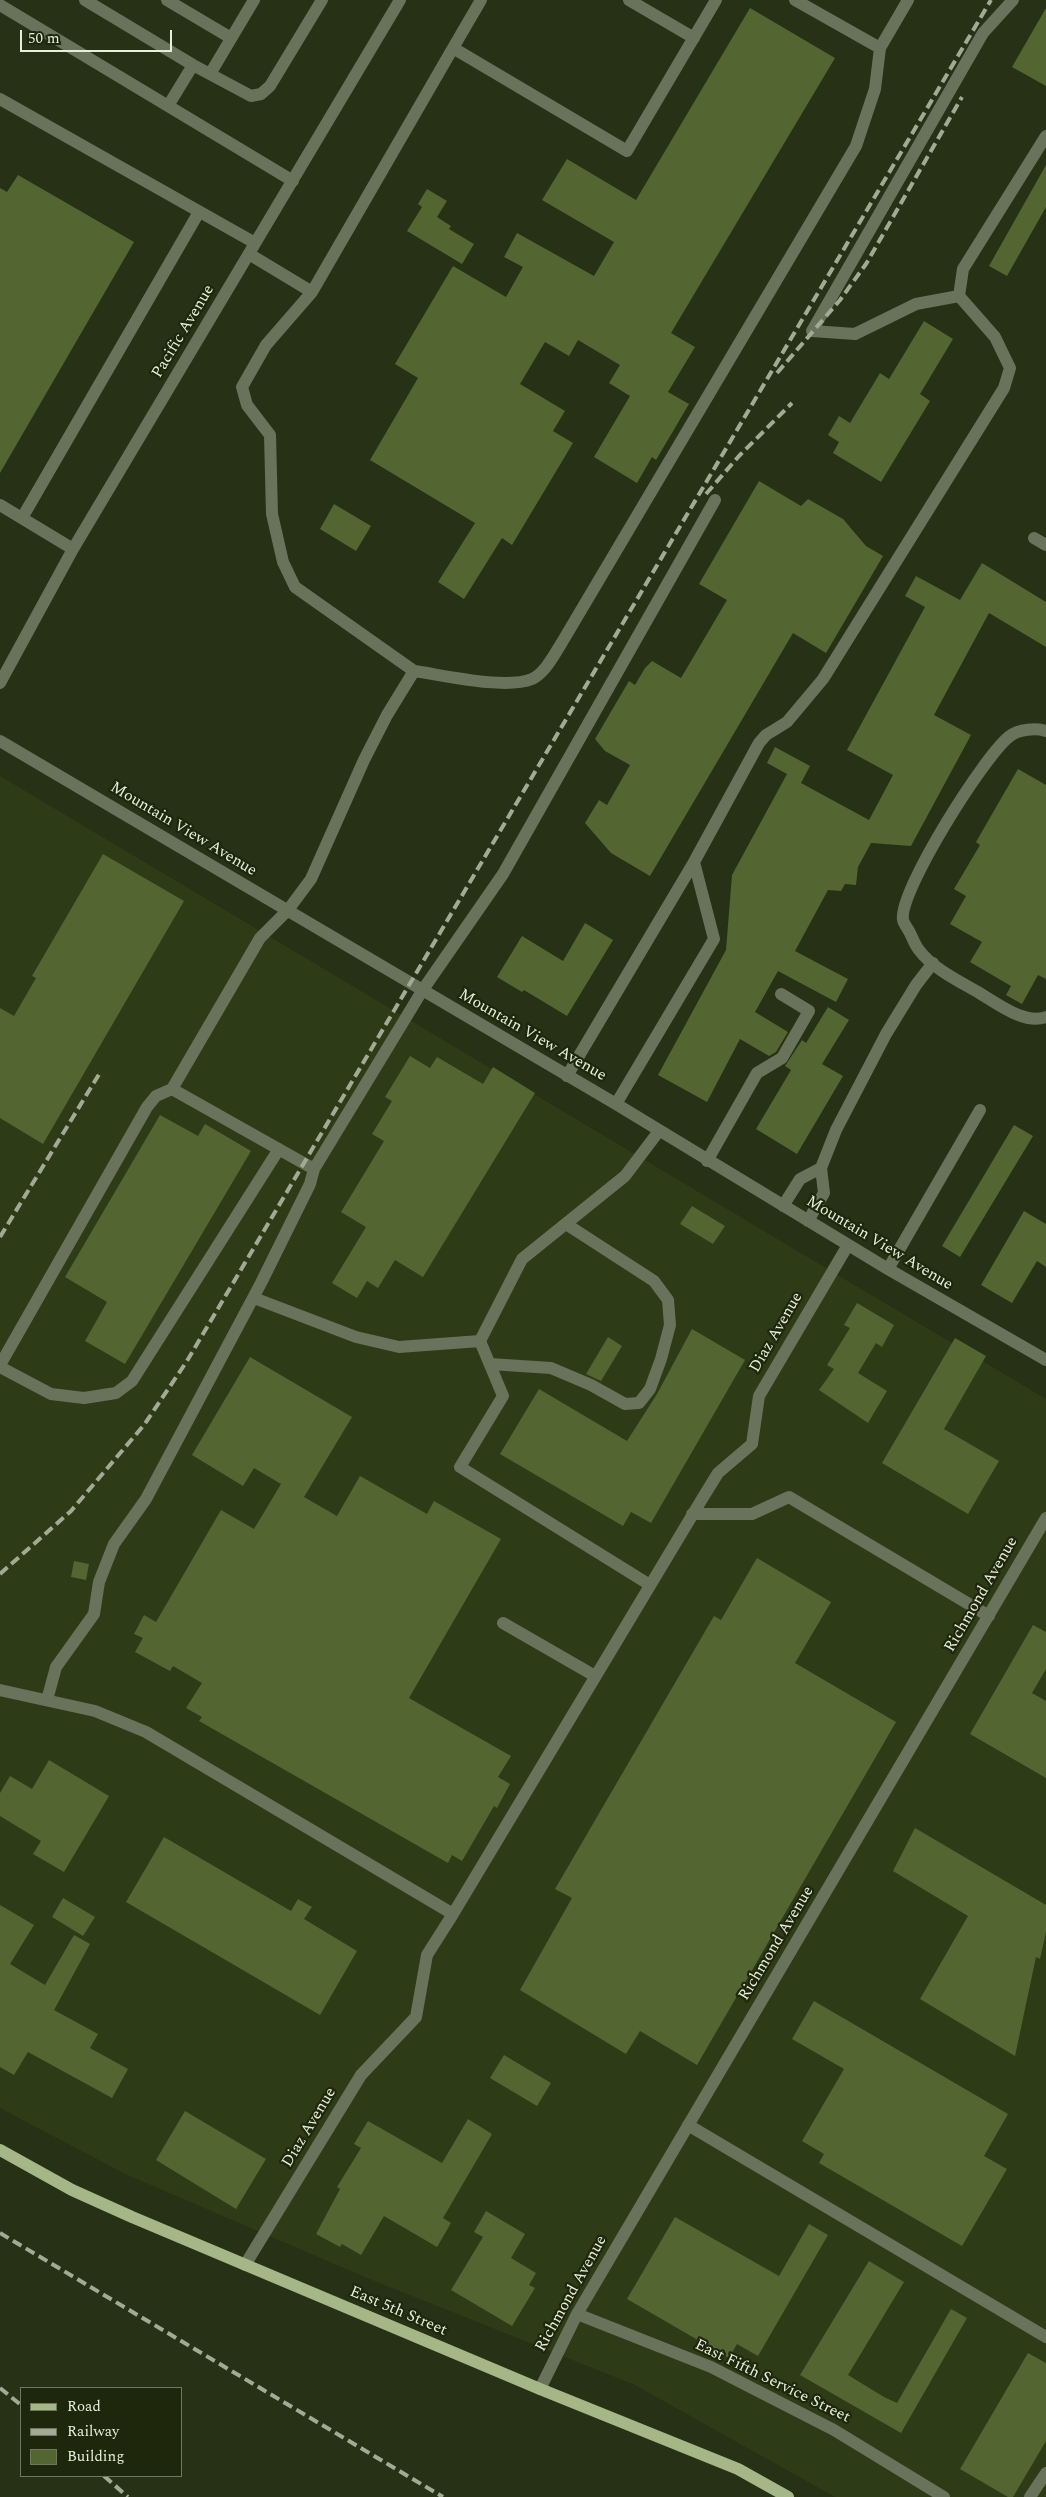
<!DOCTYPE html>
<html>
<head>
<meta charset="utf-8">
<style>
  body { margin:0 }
  #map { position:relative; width:1046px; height:2497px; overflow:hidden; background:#273115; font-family:Spectral,serif }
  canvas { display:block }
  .legend { position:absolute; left:20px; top:2387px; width:162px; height:90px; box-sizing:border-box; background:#1e270b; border:1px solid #6e775f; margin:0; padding:6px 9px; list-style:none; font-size:15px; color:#e6eedc }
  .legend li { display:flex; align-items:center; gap:10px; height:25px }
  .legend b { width:25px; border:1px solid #6e775f }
  .scale { position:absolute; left:20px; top:30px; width:152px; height:22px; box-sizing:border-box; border:2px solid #e6eedc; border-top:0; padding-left:6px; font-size:15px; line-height:18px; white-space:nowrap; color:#e6eedc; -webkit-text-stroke:4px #1e270b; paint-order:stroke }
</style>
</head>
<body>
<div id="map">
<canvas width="1046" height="2497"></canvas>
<ul class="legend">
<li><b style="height:6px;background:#a5b787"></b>Road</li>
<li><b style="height:6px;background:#a2aa95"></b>Railway</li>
<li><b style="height:14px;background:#536631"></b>Building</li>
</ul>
<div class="scale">50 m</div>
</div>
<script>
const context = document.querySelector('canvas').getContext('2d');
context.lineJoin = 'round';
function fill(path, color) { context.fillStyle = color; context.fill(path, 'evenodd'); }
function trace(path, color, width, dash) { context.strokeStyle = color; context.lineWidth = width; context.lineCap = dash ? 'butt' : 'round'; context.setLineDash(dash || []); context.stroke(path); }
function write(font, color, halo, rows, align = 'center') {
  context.font = font + ' Spectral,serif'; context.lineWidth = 4.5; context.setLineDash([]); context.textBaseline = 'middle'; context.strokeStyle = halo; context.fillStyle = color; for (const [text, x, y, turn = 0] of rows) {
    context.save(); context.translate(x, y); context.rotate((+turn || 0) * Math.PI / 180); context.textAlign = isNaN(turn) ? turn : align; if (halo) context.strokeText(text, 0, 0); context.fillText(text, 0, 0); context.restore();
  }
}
fill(new Path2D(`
  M0,776L1046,1399V2497H835L635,2385L367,2278L125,2174L0,2108Z`), '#2e3b17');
fill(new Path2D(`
  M750,8L835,58L671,333L695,347L668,392L689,404L656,460L652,457L637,483L594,457L630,396L609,383L620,365L578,340L569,356L545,342L520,384L565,411L553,431L573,443L512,545L502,538L464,599L438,582L475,523L370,460L418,378L395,364L453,266L506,297L523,267L504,257L517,233L594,276L614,242L542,200L567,159L636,200Z
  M1046,8V86L1012,67Z
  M1046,165V207L1007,276L989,266Z
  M18,175L134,242L0,473V188L7,192Z
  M427,189L447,201L437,217L451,226L449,229L474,244L462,264L407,231L422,207L418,204Z
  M924,321L953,339L920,394L930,401L881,482L833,453L839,442L828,435L839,416L850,423L880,373L889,379Z
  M759,481L801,506L808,499L843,519L866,546L883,556L826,653L793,633L650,876L611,853L585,823L599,800L607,805L630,765L605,751L595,739L629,681L635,685L645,668L652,661L681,678L727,600L699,584Z
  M334,504L371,526L356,551L320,529Z
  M982,563L1046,602V647L989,613L934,715L971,735L911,846L871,843L858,867L856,885L845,884L841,891L828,890L795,951L848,979L836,1002L778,971L755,1012L788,1032L776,1052L769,1056L740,1039L707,1102L658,1075L726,950L732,875L787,774L767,763L775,747L810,766L801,783L869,820L893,775L847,750L925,607L905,596L916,576L960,600Z
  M1018,769L1046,785V979L1038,975L1022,1004L1006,995L1011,986L970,962L982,942L950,924L966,896L954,889L980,845L976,842Z
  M103,854L184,901L43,1144L0,1118V1008L14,1016L36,978L32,976Z
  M585,923L613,940L567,1016L524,990L522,992L497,977L522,936L563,961Z
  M828,1007L849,1020L822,1064L843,1076L797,1154L756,1129L791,1070L785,1066L802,1040L806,1043Z
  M410,1056L430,1068L437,1057L483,1084L493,1067L535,1093L423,1277L395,1260L378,1288L367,1281L357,1298L332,1283L366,1227L341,1212L384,1141L372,1134L392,1101L385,1097Z
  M160,1115L198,1136L205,1124L251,1151L125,1364L85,1341L107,1302L65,1277Z
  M1014,1125L1033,1136L960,1257L942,1246Z
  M692,1206L725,1226L713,1244L680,1224Z
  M1024,1211L1046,1224V1267L1037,1261L1012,1303L981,1285Z
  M857,1303L894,1325L882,1347L876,1343L858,1373L887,1391L868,1423L819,1390L834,1369L827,1365L850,1328L844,1325Z
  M692,1329L745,1360L651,1523L631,1512L623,1526L500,1454L539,1389L627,1441L657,1394Z
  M608,1337L622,1346L601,1381L586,1374Z
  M955,1338L986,1356L944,1429L999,1461L968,1514L882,1463Z
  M250,1357L352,1417L304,1497L337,1516L360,1476L427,1514L434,1501L501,1539L409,1698L511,1756L498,1777L510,1784L497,1808L494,1806L462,1861L452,1855L448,1863L199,1721L202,1717L186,1708L202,1683L173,1666L170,1671L135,1652L143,1638L134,1634L144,1615L156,1622L221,1510L254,1529L281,1484L254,1468L243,1486L192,1455Z
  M757,1558L831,1602L795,1663L896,1722L697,2065L640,2031L626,2054L520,1990L572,1898L555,1889L714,1616L721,1620Z
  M74,1561L89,1564L86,1580L71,1577Z
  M1033,1625L1046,1632V1669L1032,1693L1046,1701V1778L970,1734Z
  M49,1760L109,1796L64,1872L33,1854L41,1841L0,1816V1793L10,1776L32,1789Z
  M915,1828L1046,1905V1932L1040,1959L1036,1957L1015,2056L920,1999L968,1916L893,1871Z
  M164,1837L291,1911L298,1899L312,1907L304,1919L357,1951L320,2015L126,1902Z
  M63,1898L95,1917L83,1936L52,1917Z
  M0,1905L34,1925L10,1964L45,1985L74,1935L90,1944L54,2010L98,2034L90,2048L128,2069L112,2098L28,2052L14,2075L0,2067Z
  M814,2001L1008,2114L984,2156L1007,2169L962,2246L819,2163L824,2154L802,2141L844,2069L792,2039Z
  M504,2055L551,2083L537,2106L490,2078Z
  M185,2111L266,2159L236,2209L156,2160Z
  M468,2119L492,2134L443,2218L451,2223L437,2247L384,2216L361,2255L342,2244L340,2247L316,2234L340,2189L337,2187L361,2148L354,2144L368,2121L442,2163Z
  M486,2211L525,2234L511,2258L536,2273L529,2285L535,2288L512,2326L451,2290L483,2237L474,2232Z
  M675,2217L779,2276L809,2224L828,2235L758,2356L737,2344L729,2358L627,2299Z
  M869,2261L904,2282L848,2375L884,2397L897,2403L951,2309L967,2318L901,2433L800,2375Z
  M1028,2353L1046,2363V2441L1013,2497H1008L960,2469Z`), '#536631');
trace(new Path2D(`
  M85,0L193,65L251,96L261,94L270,86L322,0
  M167,0L231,38
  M481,0L453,48L627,151L716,0
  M629,0L694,38
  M795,0L880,48L908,0
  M0,5L293,181
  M210,74L254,0
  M0,99L255,243
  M168,106L193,65
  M249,254L312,292
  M959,296L916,304L855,334L812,331L983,33L1013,0
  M715,500L503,874L422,991L314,1169L172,1089L260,938L288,910L311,879L364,760L387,715L414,671C443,675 505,690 532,679C545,673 554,655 561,644L856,146L875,89L880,48
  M0,505L73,549
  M22,518L199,212
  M1034,538L1046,545
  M414,671L295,587L283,562L272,514L270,435L247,405L242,387L266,345L312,292L453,48
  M0,683L73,549L400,0
  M1046,731C1036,728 1019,729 1010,736C986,753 898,892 903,920C904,924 908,929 910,933C913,939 915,945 919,950C933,969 961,982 981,994C998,1004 1025,1025 1046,1017
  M0,741L616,1104L888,1269L1046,1360
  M694,862L759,743L766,735L787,722L823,679L1004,388L1010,368L995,337L959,296L963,269L1046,136
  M567,1076L694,862L714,939L616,1104
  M707,1161L757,1073L782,1058L809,1011L781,994
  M783,1206L800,1179L821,1168
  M808,1221L824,1193L821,1168L836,1130L886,1034L916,985L933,963
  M888,1269L980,1110
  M254,1298L356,1337L399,1347L480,1341
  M490,1364L551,1368L591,1385L625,1404L639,1403L650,1389L661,1359L670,1325L668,1300L654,1281L566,1224
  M0,1365L147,1107L156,1096L172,1089
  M0,1367L51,1394L84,1398L116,1393L132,1381L279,1149
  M692,1514H752L789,1497L989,1616
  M650,1585L460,1467L503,1396L480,1341L522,1259L625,1176L659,1131
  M503,1623L595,1676
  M0,1690L95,1711L146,1732L453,1914L427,1955L416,2017L361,2075L245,2265
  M47,1700L56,1667L94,1614L99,1582L114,1544L146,1499L261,1283L310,1184L314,1169
  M453,1914L702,1499L718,1473L752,1444L759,1396L848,1245
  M688,2125L1046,2337
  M577,2314L711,2367L834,2430L944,2497
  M540,2389L577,2314L1046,1518
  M1030,2497L1046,2473`), '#69725b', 12);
trace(new Path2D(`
  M0,2150L72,2190L132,2217L540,2389L738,2469L788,2497`), '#a5b787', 12);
trace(new Path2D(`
  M777,373L840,300L866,264L962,97
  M706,494L739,456L792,403
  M0,1237L101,1071
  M0,1574L71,1511L144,1425L187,1361L991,0
  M0,2233L443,2497
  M0,2388L21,2405
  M104,2476L128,2497`), '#a2aa95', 4, [10, 5]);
write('16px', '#e6eedc', '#1e270b', [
  ["Pacific Avenue",184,332,-59],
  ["Mountain View Avenue",183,830,31],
  ["Mountain View Avenue",532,1036,30],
  ["Mountain View Avenue",879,1244,31],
  ["Diaz Avenue",777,1333,-60],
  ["Richmond Avenue",982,1595,-60],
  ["Richmond Avenue",777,1944,-59],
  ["Diaz Avenue",310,2128,-59],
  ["Richmond Avenue",572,2294,-61],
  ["East 5th Street",398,2312,23],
  ["East Fifth Service Street",772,2382,26]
]);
</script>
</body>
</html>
